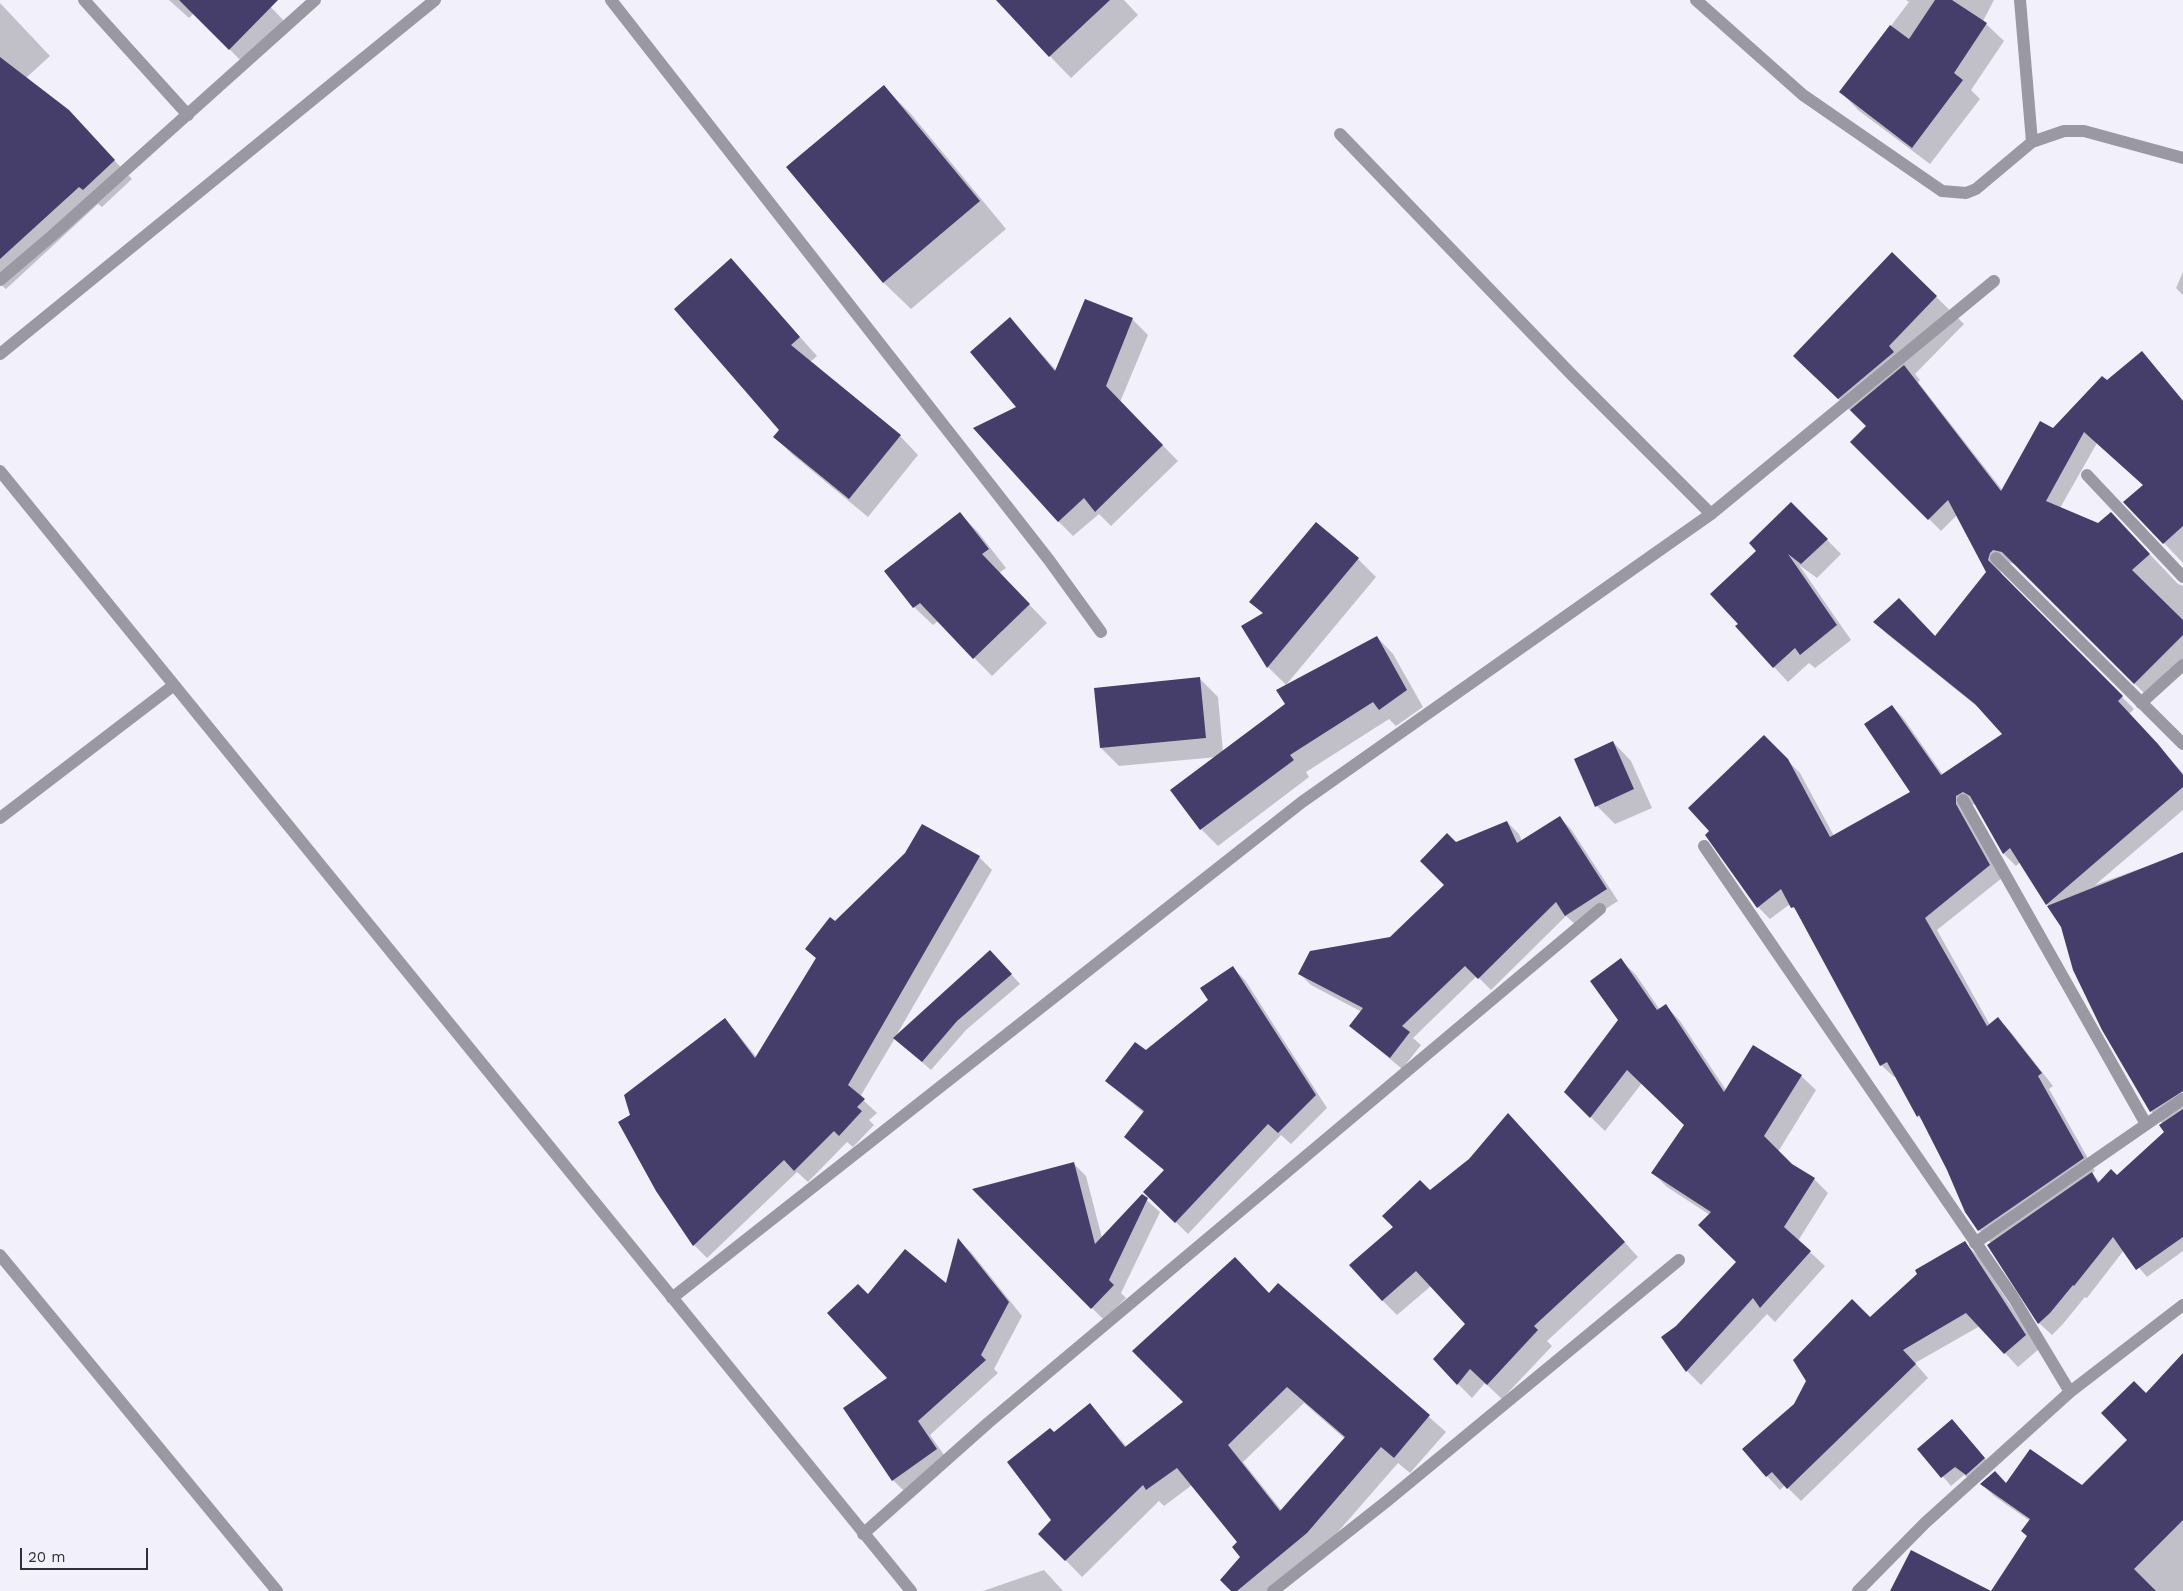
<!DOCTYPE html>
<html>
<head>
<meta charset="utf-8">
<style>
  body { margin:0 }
  #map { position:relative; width:2183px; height:1591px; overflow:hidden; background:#f2f1fb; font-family:"Work Sans",sans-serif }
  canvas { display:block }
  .scale { position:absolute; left:20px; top:1548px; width:128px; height:22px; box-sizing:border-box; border:2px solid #302f39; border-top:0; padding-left:6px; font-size:15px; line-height:18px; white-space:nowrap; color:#302f39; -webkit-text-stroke:4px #f2f1fb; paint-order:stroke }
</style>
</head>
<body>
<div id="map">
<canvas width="2183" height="1591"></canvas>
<div class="scale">20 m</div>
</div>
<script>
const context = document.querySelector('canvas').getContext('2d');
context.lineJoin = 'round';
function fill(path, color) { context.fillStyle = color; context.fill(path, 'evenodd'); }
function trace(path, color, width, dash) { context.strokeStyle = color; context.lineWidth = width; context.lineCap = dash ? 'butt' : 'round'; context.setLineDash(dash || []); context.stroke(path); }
fill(new Path2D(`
  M169,0H264L285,22L244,64L194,13L189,18Z
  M996,0H1124L1138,15L1071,78Z
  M1906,0H1994L1983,21L2004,41L1971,90L1980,99L1930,164L1858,110L1841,92L1909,2Z
  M0,3L50,56L26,78L78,122L132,179L102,207L98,204L6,289L0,284Z
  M884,87L911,114L1006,229L911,309L884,283L788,167Z
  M1892,254L1964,324L1915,374L1920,380L1918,382L2003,491L2053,429L2142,352L2183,400V563L2125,502L2144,486L2097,443L2060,508L2098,524L2123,526L2178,584L2183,586V660L2147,696L2015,564L2006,562L2000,569L2002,577L2134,709L2129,714L2183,773V810L2095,885L2183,853V1251L2147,1277L2124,1250L2087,1298L2085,1297L2062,1325L2052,1335L2039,1323L1989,1245L1991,1243L1979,1230L1925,1123L1918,1116L1896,1076L1894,1077L1881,1065L1799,914L1790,904L1770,919L1758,907L1711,831L1764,737L1800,773L1834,836L1912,792L1892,706L1904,719L1943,775L2004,734L1984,712L1887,634L1875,622L1935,638L1987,572L1957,515L1941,531L1852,442L1867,427L1822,383ZM1976,804L2004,854L2016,866L2020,862L2062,927L2151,1111L2163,1124L2166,1132L2117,1176L2100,1182L2091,1173L2095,1171L2049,1089L2053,1086L2010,1031L1998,1019L1990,1025L1937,930L2002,878L1971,805Z
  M731,260L817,356L810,362L900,436L918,455L868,517L793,455L775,437L781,430Z
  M2183,272V295L2176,288Z
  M1010,319L1057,371L1132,319L1148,335L1120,402L1178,461L1111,526L1099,514L1073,536L1058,521L1018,408Z
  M1791,503L1841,554L1817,578L1799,565L1851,640L1815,668L1809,663L1788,682L1774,667L1740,624L1758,551Z
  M960,514L978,532L1006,568L999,573L1047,623L992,676L938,621L933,625L914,607L886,571Z
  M1358,559L1376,577L1286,685L1268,667L1243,626L1263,614L1251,602Z
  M1377,637L1393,654L1423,707L1396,726L1389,719L1306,772L1309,777L1218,846L1201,829L1172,790L1217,757L1119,766L1101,748L1200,679L1218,697L1223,752Z
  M1613,742L1631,761L1652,808L1615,824L1597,806Z
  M1559,817L1571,829L1618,901L1578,927L1566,916L1491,990L1477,976L1413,1038L1421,1045L1402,1069L1351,1026L1362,1012L1311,985L1299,973L1391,938L1445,885L1456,844L1507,822L1519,834L1522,841Z
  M979,857L992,870L896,1036L998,960L1020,984L966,1030L931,1070L895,1038L860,1097L877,1113L869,1120L874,1125L853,1147L847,1142L808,1182L797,1172L707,1258L694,1245L657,1191L632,1116L725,1020L737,1033L757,1058L817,959L807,949L836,923Z
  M1621,960L1636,975L1660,1010L1666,1006L1680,1021L1726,1090L1801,1076L1816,1090L1778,1152L1792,1165L1814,1179L1828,1193L1798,1241L1825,1266L1775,1322L1767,1314L1701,1385L1687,1371L1663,1337L1677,1327L1737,1263L1710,1215L1667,1187L1653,1173L1685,1125L1642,1083L1605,1131L1565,1092L1619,1020Z
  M1233,968L1245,980L1327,1108L1291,1144L1281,1135L1188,1234L1145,1192L1165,1171L1126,1137L1144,1113L1106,1081L1209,1000Z
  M1522,1129L1638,1257L1547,1341L1552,1346L1502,1399L1485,1383L1472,1398L1458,1384L1467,1324L1431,1286L1397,1315L1382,1300L1394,1228L1430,1192Z
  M1074,1164L1086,1176L1102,1238L1142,1196L1160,1212L1121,1293L1126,1298L1104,1320L974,1190Z
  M958,1240L971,1252L1022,1316L994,1369L998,1373L930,1435L949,1462L906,1493L893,1480L845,1408L889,1378L868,1295L946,1286Z
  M1965,1243L1978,1256L2039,1349L2018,1367L1980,1326L1915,1363L1928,1378L1801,1501L1785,1485L1780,1490L1767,1476L1795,1404L1870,1319Z
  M1278,1284L1446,1432L1410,1473L1398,1463L1323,1549L1273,1591H1233L1242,1557L1239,1542L1192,1485L1164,1506L1159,1501L1082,1577L1040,1534L1053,1521L1054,1434L1090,1405L1127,1447L1185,1403ZM1304,1403L1345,1439L1282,1511L1243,1462Z
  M2183,1368V1591H1992L2028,1537L2030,1521L1994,1496L1982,1484L2083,1487L2129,1440L2147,1395Z
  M1961,1430L1993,1468L1976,1483L1964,1475L1951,1486L1919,1449Z
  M1044,1570L1063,1591H983Z`), '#0003');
fill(new Path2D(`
  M179,0H278L229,50Z
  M996,0H1110L1049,57Z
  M1935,0H1952L1987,23L1954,73L1963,80L1912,148L1839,92L1890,25L1909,39Z
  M0,57L69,110L115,160L83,190L79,187L0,259Z
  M884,85L980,201L883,283L786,167Z
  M1892,252L1937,296L1889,346L1894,352L1838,399L1793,356Z
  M731,258L800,337L791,345L901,435L849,499L773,437L779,430L674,309Z
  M1085,299L1133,318L1106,386L1163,445L1095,512L1084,498L1058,522L973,428L1016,407L970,352L1010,317L1055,371Z
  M2142,351L2183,401V526L2163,544L2123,502L2143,485L2084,432L2046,501L2098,523L2111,512L2150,554L2132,570L2183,620V635L2134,684L2002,552L1993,550L1990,553L1988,560L2123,696L2118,701L2158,744L2183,775V787L2046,905L2010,848L2003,854L1970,796L1963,792L1956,796V804L1990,865L1925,918L1987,1026L1998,1017L2042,1073L2038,1076L2084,1158L1978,1231L1965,1212L1947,1170L1919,1115L1917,1117L1887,1062L1880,1066L1794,907L1791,908L1781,889L1757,908L1705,835L1709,831L1688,808L1764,735L1788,759L1830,837L1910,792L1864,724L1892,705L1941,775L2002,734L1975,704L1873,622L1899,598L1935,636L1986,572L1948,500L1928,520L1850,442L1866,426L1850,410L1904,365L2001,491L2040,421L2053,428L2102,376L2107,380Z
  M1791,502L1828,539L1801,564L1788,554L1837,625L1800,655L1795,648L1773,668L1735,626L1738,624L1710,594L1756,551L1749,543Z
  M960,512L989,549L982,554L1030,604L973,659L920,603L913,608L884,571Z
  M1316,522L1359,558L1267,668L1241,626L1263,613L1249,602Z
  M1377,636L1407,690L1379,710L1373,702L1290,755L1294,760L1200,830L1170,790L1285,704L1276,690Z
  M1200,677L1206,738L1100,748L1094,688Z
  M1613,741L1634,789L1595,807L1574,759Z
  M1560,816L1607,889L1565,916L1556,902L1478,979L1465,966L1402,1026L1410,1032L1390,1058L1349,1026L1363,1008L1298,974L1310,951L1390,937L1444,885L1420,861L1447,833L1456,842L1507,821L1517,843Z
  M922,824L980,856L848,1085L865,1099L857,1107L862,1111L839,1136L834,1131L794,1171L784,1160L693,1246L656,1191L618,1122L630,1115L624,1095L725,1018L755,1058L816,958L805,949L830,917L835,921L905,853Z
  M2183,852V1091L2150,1112L2102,1030L2073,970L2061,927L2047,906Z
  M990,950L1012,974L957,1021L922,1062L893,1038Z
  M1621,958L1657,1010L1666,1004L1724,1092L1753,1045L1802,1075L1764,1136L1792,1164L1815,1178L1784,1227L1811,1251L1760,1308L1753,1298L1686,1372L1661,1337L1676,1326L1736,1262L1698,1225L1711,1212L1651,1173L1684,1125L1627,1070L1590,1118L1564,1092L1618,1020L1590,981Z
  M1233,966L1316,1095L1278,1133L1268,1124L1175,1223L1143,1192L1164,1170L1124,1137L1144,1111L1105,1081L1135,1042L1146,1050L1208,1000L1200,988Z
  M2183,1109V1237L2136,1270L2113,1237L2074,1286L2073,1285L2050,1313L2038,1324L1987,1245L2092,1172L2098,1183L2111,1169L2117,1175L2164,1132L2159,1125Z
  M1508,1113L1625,1242L1534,1326L1538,1330L1487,1385L1470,1369L1457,1385L1433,1359L1465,1324L1416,1271L1382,1301L1349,1265L1393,1227L1382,1216L1420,1180L1430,1190L1469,1159Z
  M1074,1162L1095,1244L1142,1194L1148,1198L1109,1280L1114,1285L1091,1309L972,1189Z
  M958,1238L1009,1302L981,1355L986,1360L918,1421L937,1449L892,1481L843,1408L887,1378L827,1313L858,1284L868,1294L905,1249L946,1283Z
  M1965,1241L2026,1335L2004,1354L1966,1313L1903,1350L1916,1364L1787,1489L1772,1472L1766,1477L1742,1449L1794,1404L1806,1381L1793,1360L1852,1299L1870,1317L1917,1274L1915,1270Z
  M1235,1257L1269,1293L1278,1283L1430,1415L1394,1458L1381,1447L1307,1533L1237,1591H1231L1220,1580L1240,1557L1232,1547L1237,1542L1177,1468L1146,1490L1143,1485L1065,1561L1038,1534L1051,1520L1007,1462L1050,1428L1054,1432L1090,1403L1125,1447L1183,1402L1132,1351ZM1287,1387L1345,1437L1280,1511L1228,1445Z
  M2183,1353V1520L2134,1569L2156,1591H1890L1911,1550L1991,1591L2027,1536L2021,1531L2030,1519L1980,1484L1995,1471L2006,1483L2030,1449L2082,1485L2127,1440L2101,1413L2134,1381L2146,1393Z
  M1952,1419L1985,1458L1966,1475L1955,1467L1941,1478L1917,1449Z`), '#453e6b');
trace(new Path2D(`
  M84,0L188,115
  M611,0L1049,560L1101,632
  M1696,0L1803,95L1942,191L1966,193L1976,189L2032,142L2064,131H2084L2183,158
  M2020,0L2032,142
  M1340,134L1573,376L1711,514
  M0,280L53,235L315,0
  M0,354L435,0
  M0,471L911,1591
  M2087,475L2183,577
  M1996,558L2183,744
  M2141,703L2183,665
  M1963,800L2146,1124
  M0,818L174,685
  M1704,846L2013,1297L2070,1392
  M1975,1243L2183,1099
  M0,1255L277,1591
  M672,1298L1302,802L1711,514L1994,281
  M863,1534L988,1423L1600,909
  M1273,1591L1387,1501L1679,1260
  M1858,1591L1925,1523L2070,1392L2183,1305`), '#9a99a3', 12);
</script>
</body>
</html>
